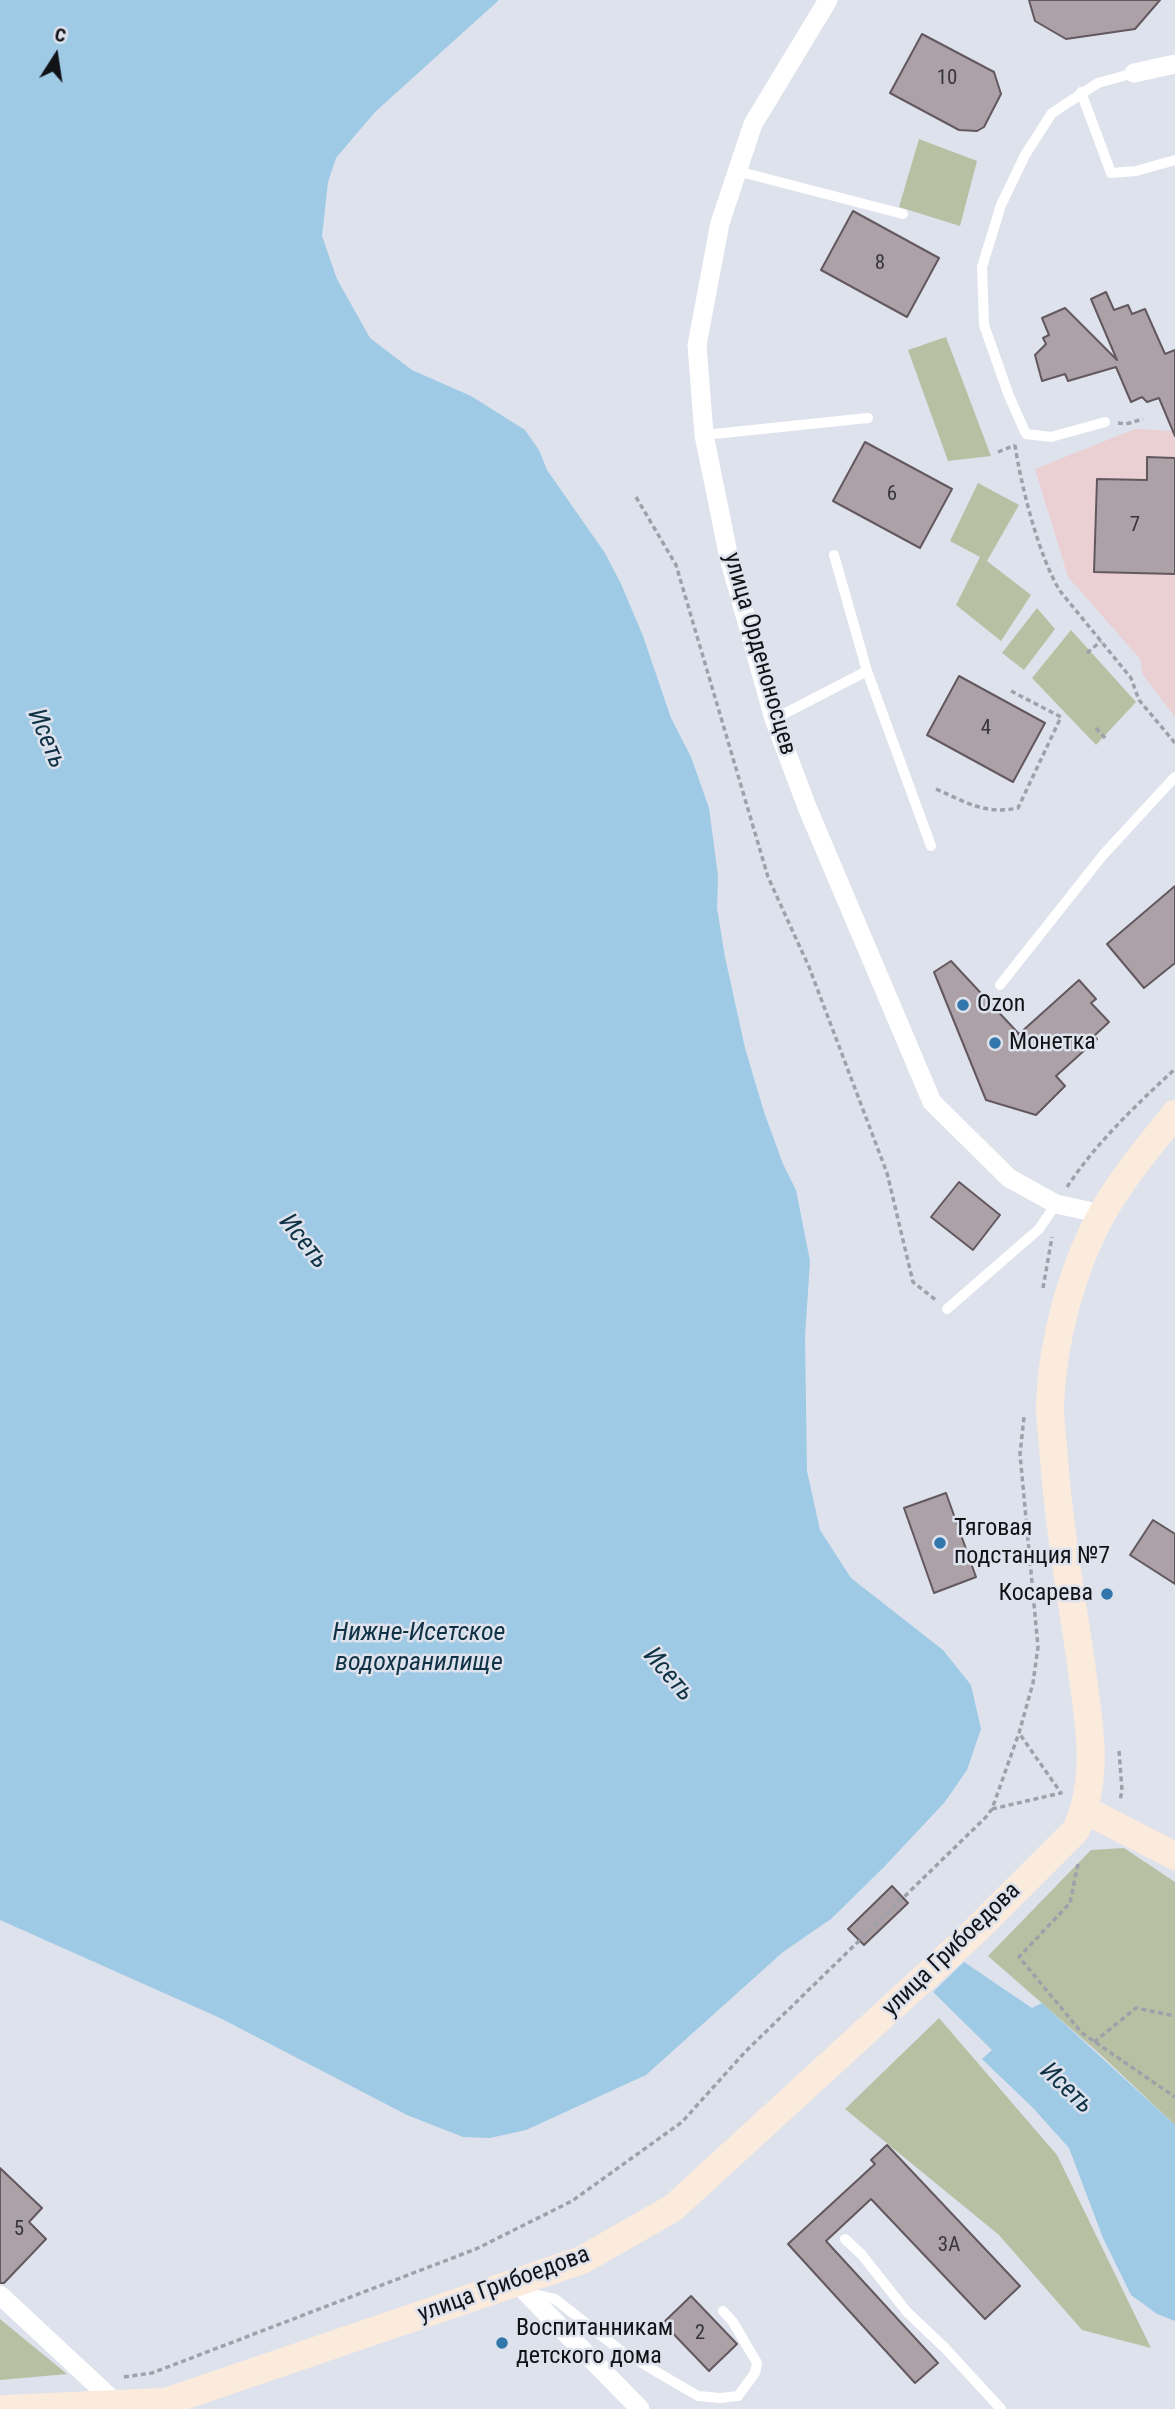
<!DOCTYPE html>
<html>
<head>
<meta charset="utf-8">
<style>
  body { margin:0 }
  #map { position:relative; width:1175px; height:2409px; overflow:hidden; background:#dee2ec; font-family:"Roboto Condensed",sans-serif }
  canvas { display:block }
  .north { position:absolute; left:21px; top:21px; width:70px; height:70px; -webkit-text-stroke:5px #dee2ec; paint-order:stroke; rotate:12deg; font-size:19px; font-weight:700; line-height:28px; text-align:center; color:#121317 }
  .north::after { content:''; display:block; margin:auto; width:24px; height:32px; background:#121317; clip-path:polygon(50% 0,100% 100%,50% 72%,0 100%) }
</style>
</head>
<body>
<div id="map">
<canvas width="1175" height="2409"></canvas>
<div class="north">С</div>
</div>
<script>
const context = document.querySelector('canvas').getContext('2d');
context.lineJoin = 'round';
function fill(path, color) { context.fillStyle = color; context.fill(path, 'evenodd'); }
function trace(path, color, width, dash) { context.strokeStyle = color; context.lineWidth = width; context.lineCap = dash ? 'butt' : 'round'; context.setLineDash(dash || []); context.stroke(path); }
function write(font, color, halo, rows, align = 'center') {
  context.font = font + ' "Roboto Condensed",sans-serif'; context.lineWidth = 5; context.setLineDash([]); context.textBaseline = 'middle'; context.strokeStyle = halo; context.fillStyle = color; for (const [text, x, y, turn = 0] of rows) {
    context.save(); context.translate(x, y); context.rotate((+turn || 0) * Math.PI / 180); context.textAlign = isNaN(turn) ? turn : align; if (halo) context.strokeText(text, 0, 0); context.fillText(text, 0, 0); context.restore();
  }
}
fill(new Path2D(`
  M1135,429L1175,431V717L1143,675L1140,659L1068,577L1035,469Z`), '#ebd0d3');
fill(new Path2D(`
  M919,139L977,161L960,226L899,207Z
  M946,337L991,456L948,461L908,350Z
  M978,483L1019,505L987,561L1031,595L1001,641L956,605L980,557L950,541Z
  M1037,608L1055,629L1024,670L1002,653Z
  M1071,630L1136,702L1096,745L1032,678Z
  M1124,1848L1175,1882V2125L1101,2055L988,1956L1091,1850Z
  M939,2018L1057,2155L1151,2348L1082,2330L999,2235L845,2109Z
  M0,2319L67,2374L0,2380Z`), '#b8c0a4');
fill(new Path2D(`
  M0,0H499L375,112L336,158L328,182L322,236L337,279L370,338L412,370L471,396L525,430L539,450L547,470L605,553L621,584L643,636L671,718L691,757L709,808L718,876L717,908L725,957L745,1048L764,1112L783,1164L796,1190L799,1205L810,1261L805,1337L807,1471L820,1530L851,1578L943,1650L971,1685L981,1729L967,1770L944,1803L883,1868L831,1919L783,1952L646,2075L526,2130L490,2138L463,2137L407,2115L220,2018L0,1920Z
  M964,1962L1032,2008L1042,2003L1175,2125V2321L1157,2314L1131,2295L1103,2238L1069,2148L1033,2108L982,2059L992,2050L933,1992Z`), '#9fcae6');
const building = new Path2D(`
  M1029,0H1160L1135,29L1066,39L1035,21Z
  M922,34L994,72L1001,94L984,127L977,131L959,130L890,93Z
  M853,211L939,258L907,317L821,270Z
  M1106,292L1114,310L1128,305L1132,314L1145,309L1165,354L1175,350V436L1159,398L1147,402L1142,397L1131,402L1116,367L1068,381L1065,374L1042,381L1035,355L1046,344L1043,338L1049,335L1042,318L1065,308L1117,360L1091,299Z
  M865,442L952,489L920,548L833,501Z
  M1147,457L1175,458V574L1094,572L1097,479L1147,480Z
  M959,676L1045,723L1013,782L927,735Z
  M1175,886V963L1144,988L1107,944Z
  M951,961L1019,1034L1079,980L1096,999L1091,1003L1109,1022L1094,1036L1097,1039L1056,1076L1065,1086L1036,1115L986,1100L934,972Z
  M959,1182L1000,1215L973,1250L931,1217Z
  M946,1493L976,1577L934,1593L904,1508Z
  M1153,1520L1175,1534V1584L1130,1555Z
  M892,1886L908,1903L864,1945L848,1929Z
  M887,2145L1020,2286L985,2319L871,2199L826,2241L938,2363L915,2383L788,2244L875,2164L871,2160Z
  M0,2168L42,2208L29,2222L46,2239L4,2283H0Z
  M691,2296L737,2344L709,2371L663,2323Z`);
fill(building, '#aca1a7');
trace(building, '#62585e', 2);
trace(new Path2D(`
  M1118,423L1126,424L1143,419
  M1015,445C1021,486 1039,557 1060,591L1131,678L1139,700L1175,743
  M998,452L1015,445
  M636,497L676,565L768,877L809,967L887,1173L913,1282L937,1301
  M1087,653L1101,641
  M1096,728L1106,739
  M936,789C966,802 985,815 1018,808L1061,717L1011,691
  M1067,1187C1096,1143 1136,1105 1175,1069
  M1043,1288L1052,1237
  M1119,1751L1122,1790L1120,1801
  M992,1809L1061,1793L1019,1733
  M1078,1864L1070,1903L1019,1957L1082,2033L1175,2097
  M1094,2042L1136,2008L1175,2016
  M124,2377L152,2373L476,2249L572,2201L682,2122L745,2052L986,1817L992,1809L1019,1733L1033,1683L1038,1647L1020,1454L1024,1417`), '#9ea1a9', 3.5, [5, 3.5]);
trace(new Path2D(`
  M1081,92L1111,173L1136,171L1175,160
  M737,171L903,214
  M1105,422L1051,437L1026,434L1009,396L984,325L982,267L1001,205L1025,155L1052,113L1098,83L1134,73
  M704,435L868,418
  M867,671L931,846
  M774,719L867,671L834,555
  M1000,985L1103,855L1175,777
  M947,1309L1039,1229L1056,1204
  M845,2239L862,2255L907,2312L945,2348L1001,2409
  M532,2294L555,2299L621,2351L698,2396L720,2398L738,2396L755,2373L757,2363L733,2322L723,2311`), '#fff', 10);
trace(new Path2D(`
  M828,0L753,124L720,223L697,345L704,435L729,558L774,719L807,807L932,1102L1009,1178L1056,1204L1102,1214
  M1134,73L1175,64
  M516,2282L640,2409
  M0,2295L117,2404`), '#fff', 19);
trace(new Path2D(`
  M1085,1810L1175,1856
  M5,2409L162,2402
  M145,2409L582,2260L673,2208L973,1933L1076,1830C1101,1775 1088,1720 1081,1663C1071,1595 1059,1527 1054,1458C1053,1441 1050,1423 1050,1405C1052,1342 1072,1267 1103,1212C1124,1176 1149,1146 1175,1114`), '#fbebdc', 28);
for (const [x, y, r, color] of [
  [963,1005,7,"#3177ac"],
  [995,1043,7,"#3177ac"],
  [940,1543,7,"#3177ac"],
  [1107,1594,7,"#3177ac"],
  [502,2343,7,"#3177ac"]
]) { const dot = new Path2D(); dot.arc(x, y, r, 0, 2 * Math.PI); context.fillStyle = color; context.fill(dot); trace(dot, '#dee2ec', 2.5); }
write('21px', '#38363b', null, [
  ["10",947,79],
  ["8",880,264],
  ["6",892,495],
  ["7",1135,526],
  ["4",986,729],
  ["5",19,2230],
  ["3А",949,2246],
  ["2",700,2334]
]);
write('24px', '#121317', '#dee2ec', [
  ["улица Орденоносцев",759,654,74],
  ["улица Грибоедова",952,1950,-44],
  ["улица Грибоедова",504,2285,-20]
]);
write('24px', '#121317', '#dee2ec', [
  ["Ozon",977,1005],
  ["Монетка",1009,1043],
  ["Тяговая",954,1529],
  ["подстанция №7",954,1557],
  ["Косарева",1093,1594,"right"],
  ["Воспитанникам",516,2329],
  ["детского дома",516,2357]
], 'left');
write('italic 26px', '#0f3246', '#dee2ec', [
  ["Исеть",46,739,67],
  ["Исеть",303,1242,51],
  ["Нижне-Исетское",419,1633],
  ["водохранилище",419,1663],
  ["Исеть",668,1675,49],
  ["Исеть",1066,2089,43]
]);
</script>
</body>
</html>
